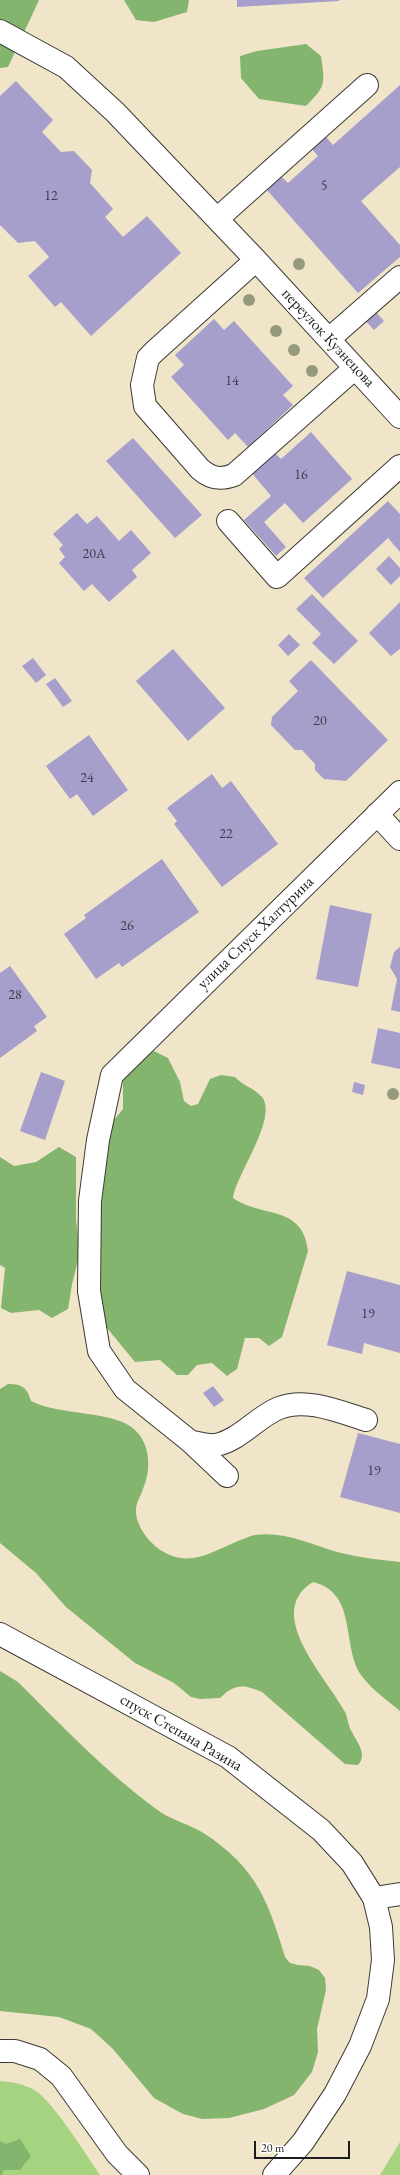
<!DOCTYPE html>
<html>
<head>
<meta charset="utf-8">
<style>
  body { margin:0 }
  #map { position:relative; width:400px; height:2175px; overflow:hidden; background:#f0e5c9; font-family:"EB Garamond",serif }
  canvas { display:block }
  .scale { position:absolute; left:254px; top:2141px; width:96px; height:18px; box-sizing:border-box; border:2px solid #1c1c1c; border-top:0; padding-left:5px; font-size:12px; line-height:14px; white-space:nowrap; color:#1c1c1c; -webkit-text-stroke:3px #fff; paint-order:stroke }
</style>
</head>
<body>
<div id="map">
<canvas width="400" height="2175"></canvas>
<div class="scale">20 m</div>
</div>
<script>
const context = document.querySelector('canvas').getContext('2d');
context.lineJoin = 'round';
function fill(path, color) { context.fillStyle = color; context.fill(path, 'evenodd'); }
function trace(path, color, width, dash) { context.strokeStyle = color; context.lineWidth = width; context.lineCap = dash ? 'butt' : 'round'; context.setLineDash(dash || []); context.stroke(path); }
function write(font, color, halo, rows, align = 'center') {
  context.font = font + ' "EB Garamond",serif'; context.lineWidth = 3.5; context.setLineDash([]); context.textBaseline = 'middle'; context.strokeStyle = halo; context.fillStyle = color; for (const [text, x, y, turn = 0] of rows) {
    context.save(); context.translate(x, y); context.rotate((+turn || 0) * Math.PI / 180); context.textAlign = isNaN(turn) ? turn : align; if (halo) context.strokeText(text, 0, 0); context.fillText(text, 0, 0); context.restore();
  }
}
fill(new Path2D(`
  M0,2081C12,2082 25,2084 36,2091C54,2103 86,2155 100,2175H0Z
  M400,2142V2175H380Z`), '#a6d380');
fill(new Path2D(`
  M0,0H39L8,67L0,68Z
  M124,0H189L187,12L154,22L136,20Z
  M306,44L321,56C325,84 326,86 306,106L259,99L241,78L240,56L257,51Z
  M154,1051L168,1058L180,1082L184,1101L191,1106L198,1104L210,1079L221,1075L235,1077C243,1086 254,1088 262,1097C278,1118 237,1173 233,1198C261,1218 303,1204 308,1251L282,1337L269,1346L259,1338H245L237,1369L227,1376L212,1363L197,1365L188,1375H177L160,1360L135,1362L107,1328L96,1286L97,1231L109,1126L123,1109V1079L139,1060Z
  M59,1147L76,1157V1220L80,1252L72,1284L68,1309L52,1318L39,1310L11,1313L1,1308L5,1268L0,1265V1157L14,1166L36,1162Z
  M8,1384C23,1384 27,1388 31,1401C59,1416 115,1410 135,1430C151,1445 151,1470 143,1489C141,1496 136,1502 136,1509C135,1525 149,1543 162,1551C190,1568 211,1552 238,1541C244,1539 249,1536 255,1535C284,1531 310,1544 337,1552C357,1557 379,1560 400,1562V1711C387,1700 371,1689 361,1675C341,1645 358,1593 313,1582C262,1613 328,1679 345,1712C348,1718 348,1726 352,1732C357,1742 368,1755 358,1765L345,1764L262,1692C242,1684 235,1684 220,1698L200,1699L191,1697L174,1683L135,1663L66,1607L36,1573L0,1543V1389Z
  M0,1671L18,1682C62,1726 106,1772 156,1809C170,1820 190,1824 205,1834C256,1868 268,1900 285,1957L290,1963L298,1965L310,1966L319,1970L325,1978L326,1990L317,2029L318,2052L312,2072L294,2095L264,2109L229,2118L202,2119L183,2114L154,2098L113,2049L91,2029L59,2017L0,2011Z
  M20,2139L31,2156L20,2170H4L2,2175H0V2141L6,2144Z`), '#84b56e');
fill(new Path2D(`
  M237,0H339V1L237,7Z
  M16,81L53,120L42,132L61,152L74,151L92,170L90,183L113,209L105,217L123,237L147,216L181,253L91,336L61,302L55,307L28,276L49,257L35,241L18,243L0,225V96Z
  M400,85V167L361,201L400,245V257L358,293L266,189L281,176L288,183L318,156L312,149L326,137L333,145Z
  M375,311L384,321L374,330L365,320Z
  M214,319L224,330L234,321L293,386L283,395L293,405L248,447L235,433L228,440L171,377L184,365L175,355Z
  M311,432L352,479L303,523L285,503L264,522L286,547L276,556L244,520L271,496L251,472L273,451L281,459Z
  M133,438L202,515L175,538L106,461Z
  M388,501L400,514V552L388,538L323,598L304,578Z
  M77,513L87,524L97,516L119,541L131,530L151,553L132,570L137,577L109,602L92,584L84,591L59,563L65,557L59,549L63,545L53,534Z
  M389,556L400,568V576L391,585L376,569Z
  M312,594L358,641L334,664L312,643L321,634L296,609Z
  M400,602V649L391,656L369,633Z
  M289,634L300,645L288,656L278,645Z
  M173,649L225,708L188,741L136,681Z
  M33,658L46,675L36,683L22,666Z
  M311,660L388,740L346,781L324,779L315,770V764L302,750H295L271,725L272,717L298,691L289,681Z
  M55,678L72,701L63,707L46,684Z
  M89,735L128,790L93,816L77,794L70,799L46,766Z
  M212,774L222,788L231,781L278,844L222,887L174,824L177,821L167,808Z
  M162,859L199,912L122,967L119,963L96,979L64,934L86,918L84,915Z
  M330,905L372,914L358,987L316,979Z
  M400,947V1012L391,1010L397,979L390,967L394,952Z
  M10,966L47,1017L34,1026L37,1031L0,1058V973Z
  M378,1028L400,1033V1069L371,1063Z
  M41,1072L65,1081L45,1140L20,1131Z
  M354,1082L365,1085L363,1095L352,1092Z
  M347,1271L400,1285V1353L364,1343L362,1354L327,1345Z
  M213,1386L224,1400L214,1407L203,1393Z
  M358,1433L400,1444V1513L340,1497Z`), '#a69ecb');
const minor = new Path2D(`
  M0,31L66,67L115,112L256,260L400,417
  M217,219L367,85
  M256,260L155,351L148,358L142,385L145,406L200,469C211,479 221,480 234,475L355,368
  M329,339L400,277
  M228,521L277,577L400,466
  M377,814L400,839
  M191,1442C199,1443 208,1446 216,1445C240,1440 257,1417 279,1408C306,1397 340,1412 366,1420
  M227,1476L191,1442L125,1389L99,1351L89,1291L90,1201L98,1140L112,1075L400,792
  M374,1898L400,1894`);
const major = new Path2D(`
  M0,1634L228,1757L321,1830L352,1863L374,1898L381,1927L383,1960L378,1999L360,2046L335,2094L303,2142L274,2175
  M0,2051H15L40,2059L61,2076L117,2154L138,2175`);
trace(minor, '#3c3a36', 24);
trace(major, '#3c3a36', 24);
trace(minor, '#fff', 22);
trace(major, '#fff', 22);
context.fillStyle = '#969a7d';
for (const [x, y] of [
  [299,264],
  [249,300],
  [276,331],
  [294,350],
  [312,371],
  [393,1094]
]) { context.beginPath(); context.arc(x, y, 6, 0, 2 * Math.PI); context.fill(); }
write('14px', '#3e3c48', null, [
  ["5",324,186],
  ["12",51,196],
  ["14",232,381],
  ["16",301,475],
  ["20А",94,554],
  ["20",320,721],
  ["24",87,778],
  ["22",226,834],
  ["26",127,926],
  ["28",15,995],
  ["19",368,1314],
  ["19",374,1471]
]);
write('16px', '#1c1c1c', '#fff', [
  ["переулок Кузнецова",328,338,47],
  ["улица Спуск Халтурина",256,933,-44],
  ["спуск Степана Разина",181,1733,30]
]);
</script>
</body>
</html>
